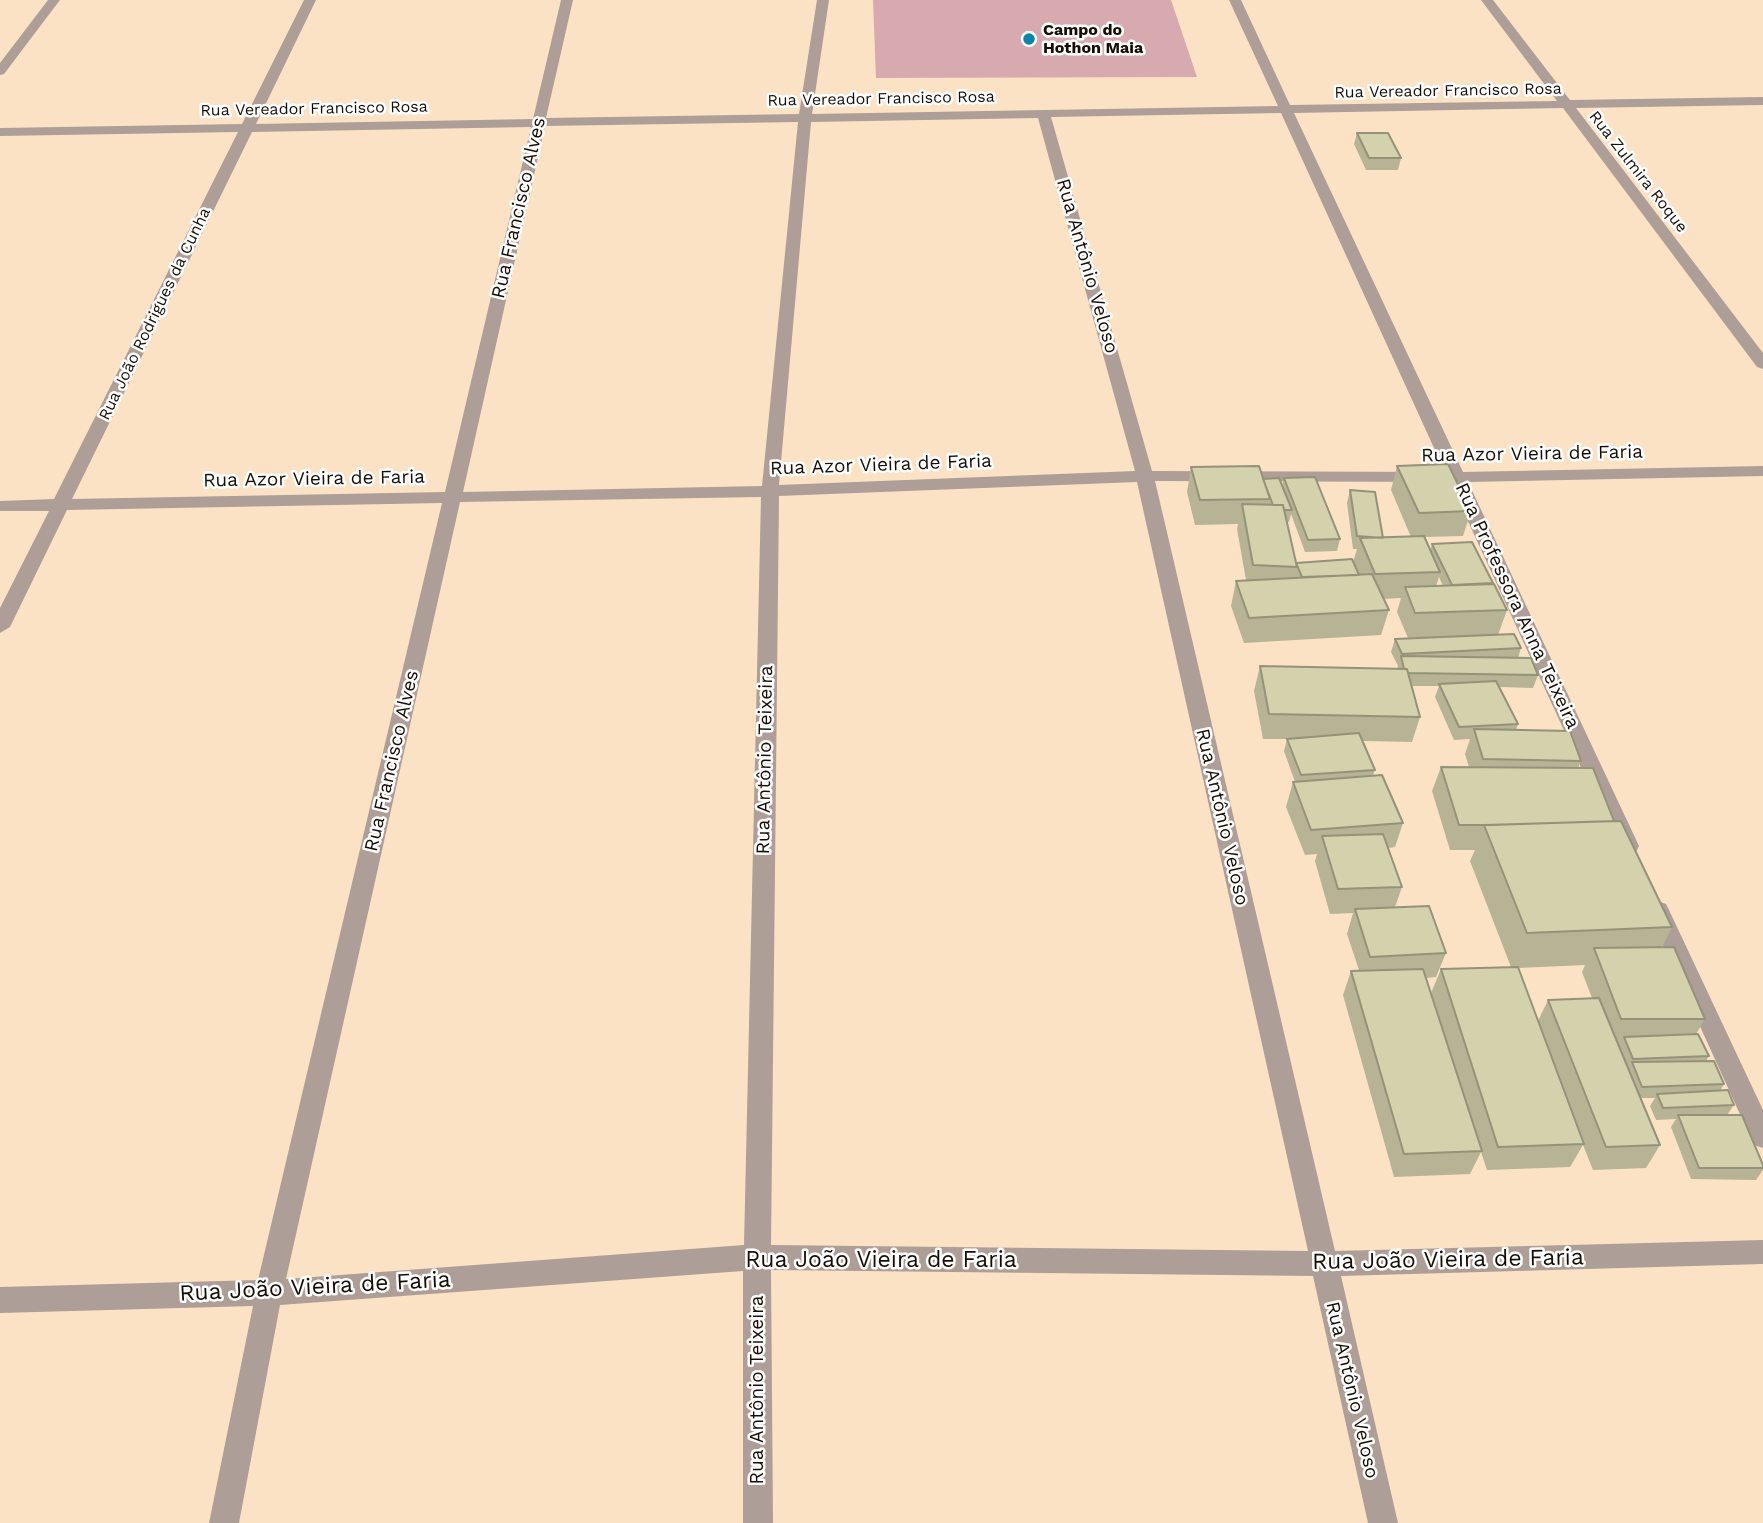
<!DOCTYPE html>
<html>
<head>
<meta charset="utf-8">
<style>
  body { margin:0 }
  canvas { display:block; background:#fbe2c4 }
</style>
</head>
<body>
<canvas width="1763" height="1523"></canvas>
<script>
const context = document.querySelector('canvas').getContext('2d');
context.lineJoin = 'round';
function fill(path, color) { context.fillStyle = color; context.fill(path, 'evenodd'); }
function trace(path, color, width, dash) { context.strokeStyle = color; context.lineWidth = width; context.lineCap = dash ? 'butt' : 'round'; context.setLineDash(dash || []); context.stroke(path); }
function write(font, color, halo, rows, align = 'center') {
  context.font = font + ' "Work Sans",sans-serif'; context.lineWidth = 5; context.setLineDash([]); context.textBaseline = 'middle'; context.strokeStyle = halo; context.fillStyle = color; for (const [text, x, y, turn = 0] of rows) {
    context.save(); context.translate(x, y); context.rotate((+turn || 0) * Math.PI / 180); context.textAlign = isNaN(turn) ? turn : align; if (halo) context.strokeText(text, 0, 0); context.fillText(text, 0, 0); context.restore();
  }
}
fill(new Path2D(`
  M873,0H1171L1197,77L876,78Z`), '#d7aaaf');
fill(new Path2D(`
  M48,0H60L4,74L0,75V63Z
  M304,0H316L256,124L533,119L561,0H573L546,118L799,114L817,0H829L812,114L1278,106L1229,0H1241L1290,105L1557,101L1481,0H1493L1570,100L1763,97V105L1576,108L1763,353V369L1757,367L1563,108L1294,113L1463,472L1763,466V476L1468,482L1639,846L1636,852H1620L1617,846L1450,482L1155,481L1335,1251L1763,1240V1264L1341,1276L1398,1523H1368L1313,1276L771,1270L773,1523H743V1271L280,1305L239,1523H209L253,1306L0,1313V1287L258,1280L442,503L67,510L10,627L0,633V608L49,511H0V501L54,499L238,132L0,136V128L242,124ZM1281,113L1445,472L1152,471L1051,117ZM1038,118L1135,471L779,485L811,122ZM798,122L762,486L463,492L545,126ZM531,127L445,492L72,499L252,132ZM1137,482L1308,1251L771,1245L779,496ZM761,497L744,1245L286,1279L460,502Z
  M1658,901L1666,904L1669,910L1763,1110V1148L1754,1145L1647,910L1650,904Z`), '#ae9e98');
fill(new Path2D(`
  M1357,133L1401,158L1398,170H1366L1354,144Z
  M1397,466L1471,511L1463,536L1424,537L1430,551L1432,544L1507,610L1498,635L1521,648L1518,658L1538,675L1533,688L1500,687L1518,724L1516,730L1581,761L1578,768L1614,821L1672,927L1662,947L1705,1019L1696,1034L1709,1056L1706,1061L1724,1084L1720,1091L1734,1105L1727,1115L1763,1165V1170L1756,1180L1691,1179L1671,1127L1676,1119L1656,1120L1650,1106L1655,1098H1641L1660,1145L1646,1168L1593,1170L1583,1145L1570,1167L1487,1170L1481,1152L1470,1174L1394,1177L1343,995L1351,971L1359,970L1347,934L1353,913L1330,914L1315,861L1317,854L1305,855L1286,807L1293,782H1295L1284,751L1287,739H1263L1254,691L1260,666L1397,669L1398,666L1391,652L1395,639L1489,635L1408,638L1397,612L1401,598L1383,599L1389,610L1381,635L1244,643L1231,606L1236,581L1246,580L1237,529L1238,524L1195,525L1187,492L1191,467L1263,479L1282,486L1284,478L1340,539L1337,551L1305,552L1291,514L1289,522H1287L1296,563L1353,562L1357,549H1353L1347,503L1350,490L1383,538L1411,537L1391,490ZM1439,577L1443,586H1436ZM1411,686H1439L1435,697L1454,740L1470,739L1465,754L1469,767H1441L1432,791L1450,850H1475L1470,861L1511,967L1441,969L1431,993L1452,1060L1426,978L1436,977L1446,953L1395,907L1402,887L1388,848L1395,847L1403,823L1373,775L1375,770L1363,741L1412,742L1420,717ZM1585,965L1582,972L1592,998L1548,1000L1538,1021L1518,968Z`), '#b6b495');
const building = new Path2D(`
  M1357,133H1388L1401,158H1369Z
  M1448,464L1471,511L1419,513L1397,466Z
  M1259,466L1270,499L1200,500L1191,467Z
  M1315,477L1340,539L1308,540L1284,478Z
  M1279,478L1292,510H1284L1283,505H1273L1263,479Z
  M1350,490L1375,492L1383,538L1357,536Z
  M1242,504L1283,505L1297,567L1253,565Z
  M1424,536L1440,572L1375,574L1360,538Z
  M1472,542L1493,583L1452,585L1432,544Z
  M1352,559L1359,575L1302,577L1296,563Z
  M1372,574L1389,610L1249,618L1236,581Z
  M1494,584L1507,610L1415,613L1405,587Z
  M1514,634L1521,648L1402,654L1395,639Z
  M1401,656L1531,658L1538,675L1408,673L1407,669H1404Z
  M1260,666L1407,669L1420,717L1269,714Z
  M1496,681L1518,724L1459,727L1439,684Z
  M1474,729L1570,731L1581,761L1483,759Z
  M1359,733L1375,770L1301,775L1287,739Z
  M1441,767L1593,768L1614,821L1492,825H1459Z
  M1382,775L1403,823L1311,830L1293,782Z
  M1621,821L1672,927L1527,933L1484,825Z
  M1383,834L1402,887L1338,889L1322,836Z
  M1429,906L1446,953L1370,957L1355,909Z
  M1674,947L1705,1019H1621L1594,948Z
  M1518,967L1584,1144L1498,1147L1441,969Z
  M1423,969L1482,1151L1404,1154L1351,971Z
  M1599,998L1660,1145L1606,1147L1548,1000Z
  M1698,1034L1709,1056L1633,1059L1624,1037Z
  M1714,1061L1724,1084L1642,1087L1632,1062Z
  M1728,1090L1734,1105L1663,1108L1657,1094Z
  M1678,1115H1742L1763,1165V1168H1699Z`);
fill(building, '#d4d1ad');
trace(building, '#949279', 2);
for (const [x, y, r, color] of [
  [1029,39,7,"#0b86aa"]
]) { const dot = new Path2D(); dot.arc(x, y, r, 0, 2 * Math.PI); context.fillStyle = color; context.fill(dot); trace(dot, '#fff', 2.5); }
write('bold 16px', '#160e04', '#fff', [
  ["Campo do",1043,30],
  ["Hothon Maia",1043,48]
], 'left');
write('16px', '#160e04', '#fff', [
  ["Rua Vereador Francisco Rosa",1448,91,-1],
  ["Rua Vereador Francisco Rosa",881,99,-1],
  ["Rua Vereador Francisco Rosa",314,109,-1],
  ["Rua Zulmira Roque",1638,172,52],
  ["Rua João Rodrigues da Cunha",155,314,-64]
]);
write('19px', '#160e04', '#fff', [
  ["Rua Francisco Alves",519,208,-77],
  ["Rua Antônio Veloso",1087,266,74],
  ["Rua Azor Vieira de Faria",1532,454,-1],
  ["Rua Azor Vieira de Faria",881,465,-2],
  ["Rua Azor Vieira de Faria",314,479,-1],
  ["Rua Professora Anna Teixeira",1517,606,65],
  ["Rua Antônio Teixeira",765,760,-89],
  ["Rua Francisco Alves",392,761,-77],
  ["Rua Antônio Veloso",1222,817,77],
  ["Rua Antônio Teixeira",757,1390,-90],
  ["Rua Antônio Veloso",1352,1390,77]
]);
write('23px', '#160e04', '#fff', [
  ["Rua João Vieira de Faria",881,1260],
  ["Rua João Vieira de Faria",1448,1260,-1],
  ["Rua João Vieira de Faria",315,1287,-3]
]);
</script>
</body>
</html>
